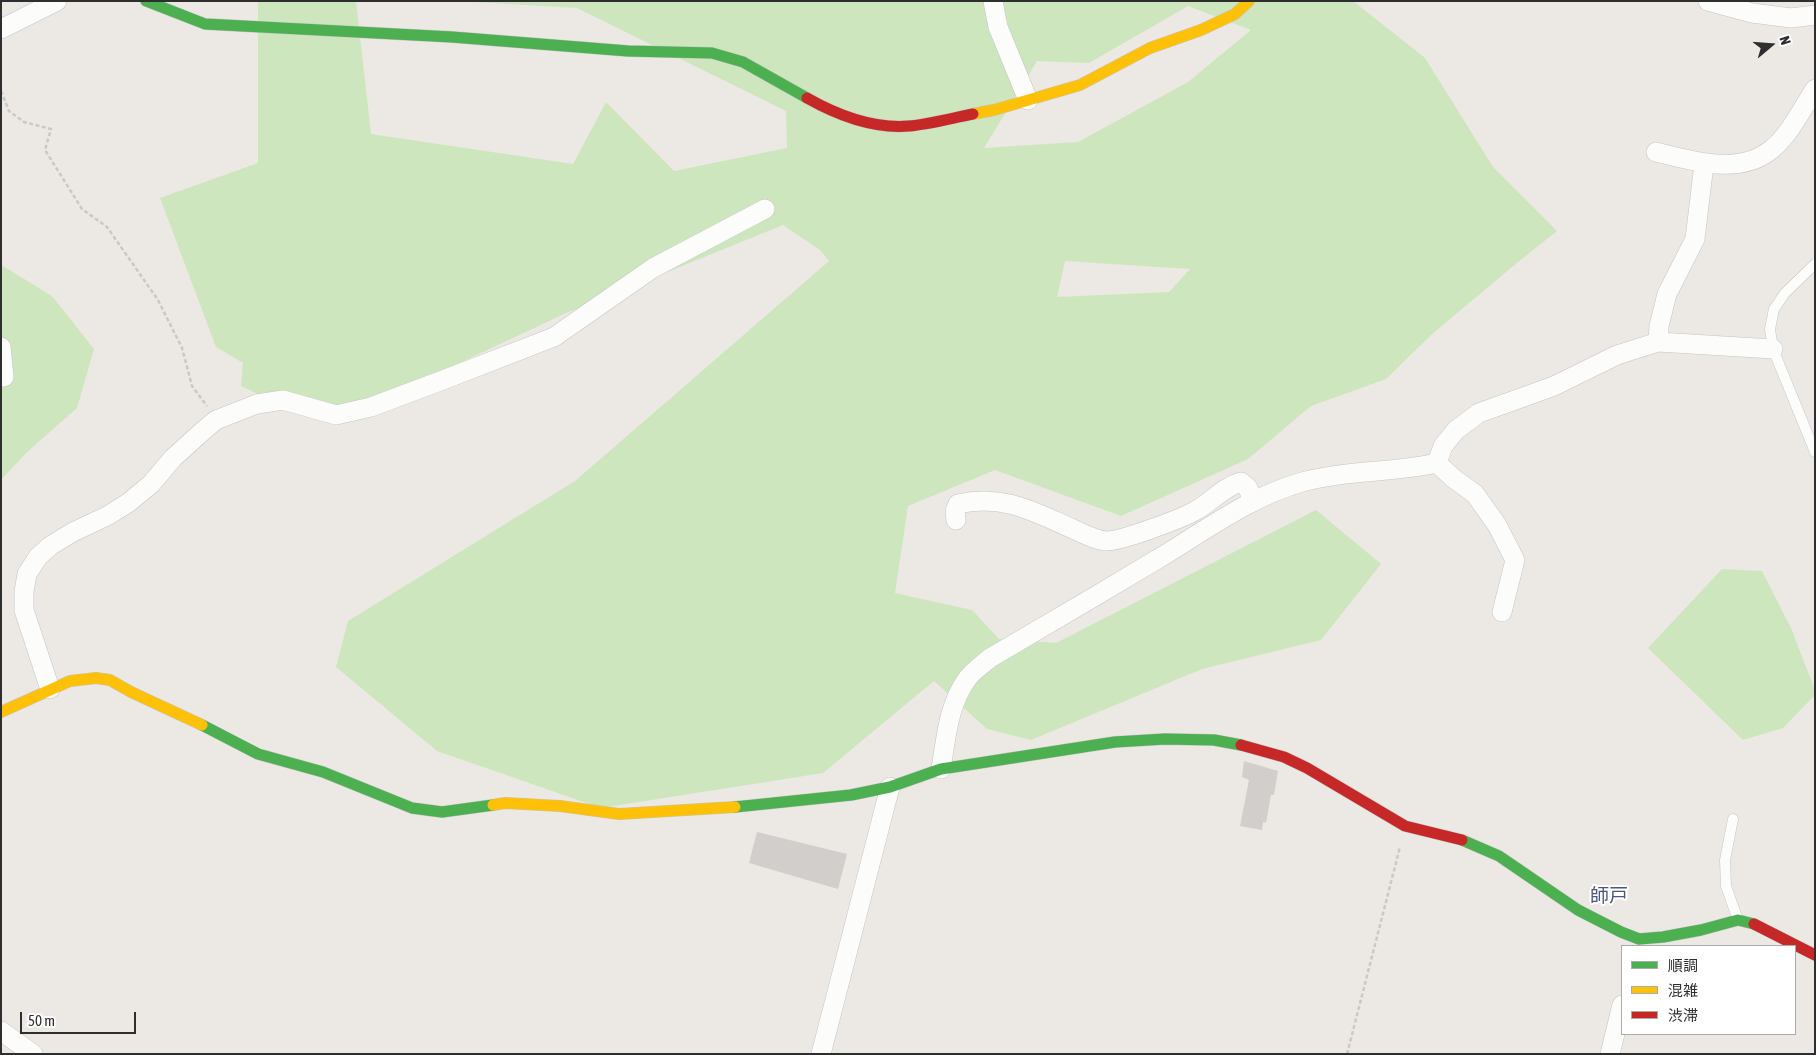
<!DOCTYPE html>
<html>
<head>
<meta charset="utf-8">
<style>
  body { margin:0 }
  #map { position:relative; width:1816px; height:1055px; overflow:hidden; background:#ece8e4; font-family:"Asap Condensed","Noto Sans JP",sans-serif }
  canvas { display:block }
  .frame { position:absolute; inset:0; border:2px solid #2e2e2e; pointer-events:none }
  .legend { position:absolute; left:1621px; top:945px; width:175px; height:90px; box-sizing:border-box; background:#fff; border:1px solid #ababab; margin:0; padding:6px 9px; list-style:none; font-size:15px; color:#2e2e2e }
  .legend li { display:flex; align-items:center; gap:10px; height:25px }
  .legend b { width:25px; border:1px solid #ababab }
  .north { position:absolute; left:1746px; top:20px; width:50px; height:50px; -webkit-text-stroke:4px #fff; paint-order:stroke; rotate:72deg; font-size:14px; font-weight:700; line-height:20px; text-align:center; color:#2e2e2e }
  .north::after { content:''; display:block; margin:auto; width:18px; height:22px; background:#2e2e2e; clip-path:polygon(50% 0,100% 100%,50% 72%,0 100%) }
  .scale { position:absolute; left:20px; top:1012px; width:116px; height:22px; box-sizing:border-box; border:2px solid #2e2e2e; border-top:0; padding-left:6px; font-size:15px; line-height:18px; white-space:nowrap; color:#2e2e2e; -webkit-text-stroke:4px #fff; paint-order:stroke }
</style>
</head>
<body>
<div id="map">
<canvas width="1816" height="1055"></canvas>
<div class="frame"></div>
<ul class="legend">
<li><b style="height:6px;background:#4caf50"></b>順調</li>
<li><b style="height:6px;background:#ffc107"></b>混雑</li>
<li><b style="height:6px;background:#c62828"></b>渋滞</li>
</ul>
<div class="north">N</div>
<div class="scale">50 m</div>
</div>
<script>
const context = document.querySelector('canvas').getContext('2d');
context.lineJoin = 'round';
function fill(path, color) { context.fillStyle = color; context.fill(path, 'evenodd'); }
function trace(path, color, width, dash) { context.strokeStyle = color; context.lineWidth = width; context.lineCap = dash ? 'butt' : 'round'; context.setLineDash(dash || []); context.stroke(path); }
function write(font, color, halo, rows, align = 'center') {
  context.font = font + ' "Asap Condensed","Noto Sans JP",sans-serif'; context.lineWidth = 4; context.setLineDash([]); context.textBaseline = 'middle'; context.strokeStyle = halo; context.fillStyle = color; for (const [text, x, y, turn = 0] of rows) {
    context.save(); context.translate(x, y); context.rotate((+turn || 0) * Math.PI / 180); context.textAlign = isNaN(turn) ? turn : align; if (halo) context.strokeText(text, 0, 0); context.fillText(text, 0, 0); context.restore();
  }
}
fill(new Path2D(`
  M258,1H356L371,134L573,164L606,102L674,171L787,148L786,111L577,8L457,1H1353L1425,58L1493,167L1557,231L1512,267L1431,335L1386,379L1311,406L1248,459L1121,516L995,470L908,506L895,593L972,610L999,639L1056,643L1316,510L1381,564L1321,640L1202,669L1031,740L987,729L934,681L823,773L601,808L437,751L336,667L348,621L575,481L829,261L820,250L783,225L564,314L387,397L305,417L241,386L243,363L216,347L160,198L258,163ZM1188,6L1251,30L1188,82L1078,142L984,148L1037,61L1089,63ZM1065,261L1190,269L1169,292L1057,297Z
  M1,265L52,296L94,349L77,408L26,453L1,480Z
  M1722,569L1762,571L1791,628L1815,690V695L1783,728L1743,740L1648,648Z`), '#cee6be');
fill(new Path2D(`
  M1244,761L1278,771L1274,795H1271L1266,823L1263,822L1262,830L1240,826L1249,780L1242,777Z
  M757,832L847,854L838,889L749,863Z`), '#d1cecb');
const lane = new Path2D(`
  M1815,264L1785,293L1774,309L1770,329L1773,349L1815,452
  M1733,819L1725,860L1726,886L1738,920`);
const street = new Path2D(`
  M993,1L998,27L1028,100
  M1708,1L1752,13L1791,18L1815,15
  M1,29L57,1
  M1656,152C1693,161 1740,176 1772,149C1790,134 1802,109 1815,89
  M1658,342L1773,349
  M1,347L4,377
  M1437,463L1453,478L1475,494L1497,525L1515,560L1502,612
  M956,520L955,511L958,504C1002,494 1032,511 1071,528C1081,533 1095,540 1106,541C1119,542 1180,519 1193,512C1210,504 1222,487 1241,482L1248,488L1253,502
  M50,689L24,610V592L27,574L38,557L50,546L73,532L107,516L128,503L151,484L173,458L204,430L216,420L257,404L283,400L336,415L371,407L443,380L554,337L653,268L765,209
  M941,769C946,738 948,706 967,679C973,671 982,665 990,658C1045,626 1101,593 1156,560C1203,532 1249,497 1302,482C1346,470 1393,473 1437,463L1443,446L1456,430L1479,413L1554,386L1617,355L1658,342L1659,326L1667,294L1695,239L1704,164
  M1,1031L33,1054
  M821,1054L890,787
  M1610,1054L1622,1005`);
const fast = new Path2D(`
  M146,1L205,24L452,37L628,51L712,53L743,62L807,98
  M202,725L258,754L323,772L412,808L442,812L493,805
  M735,807L851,795L890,787L941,769L1115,742L1165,739L1214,740L1241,745
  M1462,840L1499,856L1578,910L1621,932L1639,939L1663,937L1701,930L1738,920L1754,924`);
const slow = new Path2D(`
  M973,114L994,110L1080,85L1150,48L1201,30L1235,14L1249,1
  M1,712L70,681L96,678L110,680L131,692L202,725
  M493,805L505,803L560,806L619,814L735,807`);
const jam = new Path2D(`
  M807,98C837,115 873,129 909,126C930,124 952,118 973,114
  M1241,745L1284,757L1307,768L1405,826L1462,840
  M1754,924L1815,955`);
trace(lane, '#c5c4c5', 11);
trace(street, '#c5c4c5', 20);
trace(fast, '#c5c4c5', 12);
trace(slow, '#c5c4c5', 12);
trace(jam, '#c5c4c5', 12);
trace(new Path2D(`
  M1,91L9,111L24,122L51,129L45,150L82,209L107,227L158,300L182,348L192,386L207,406
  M1347,1054L1400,847`), '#c9c9c8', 2.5, [4, 2.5]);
trace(lane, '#fcfcfb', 10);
trace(street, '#fcfcfb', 19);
trace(fast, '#4caf50', 11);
trace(slow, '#ffc107', 11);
trace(jam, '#c62828', 11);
write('19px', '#4d5680', '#fff', [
  ["師戸",1609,896]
]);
</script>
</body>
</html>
